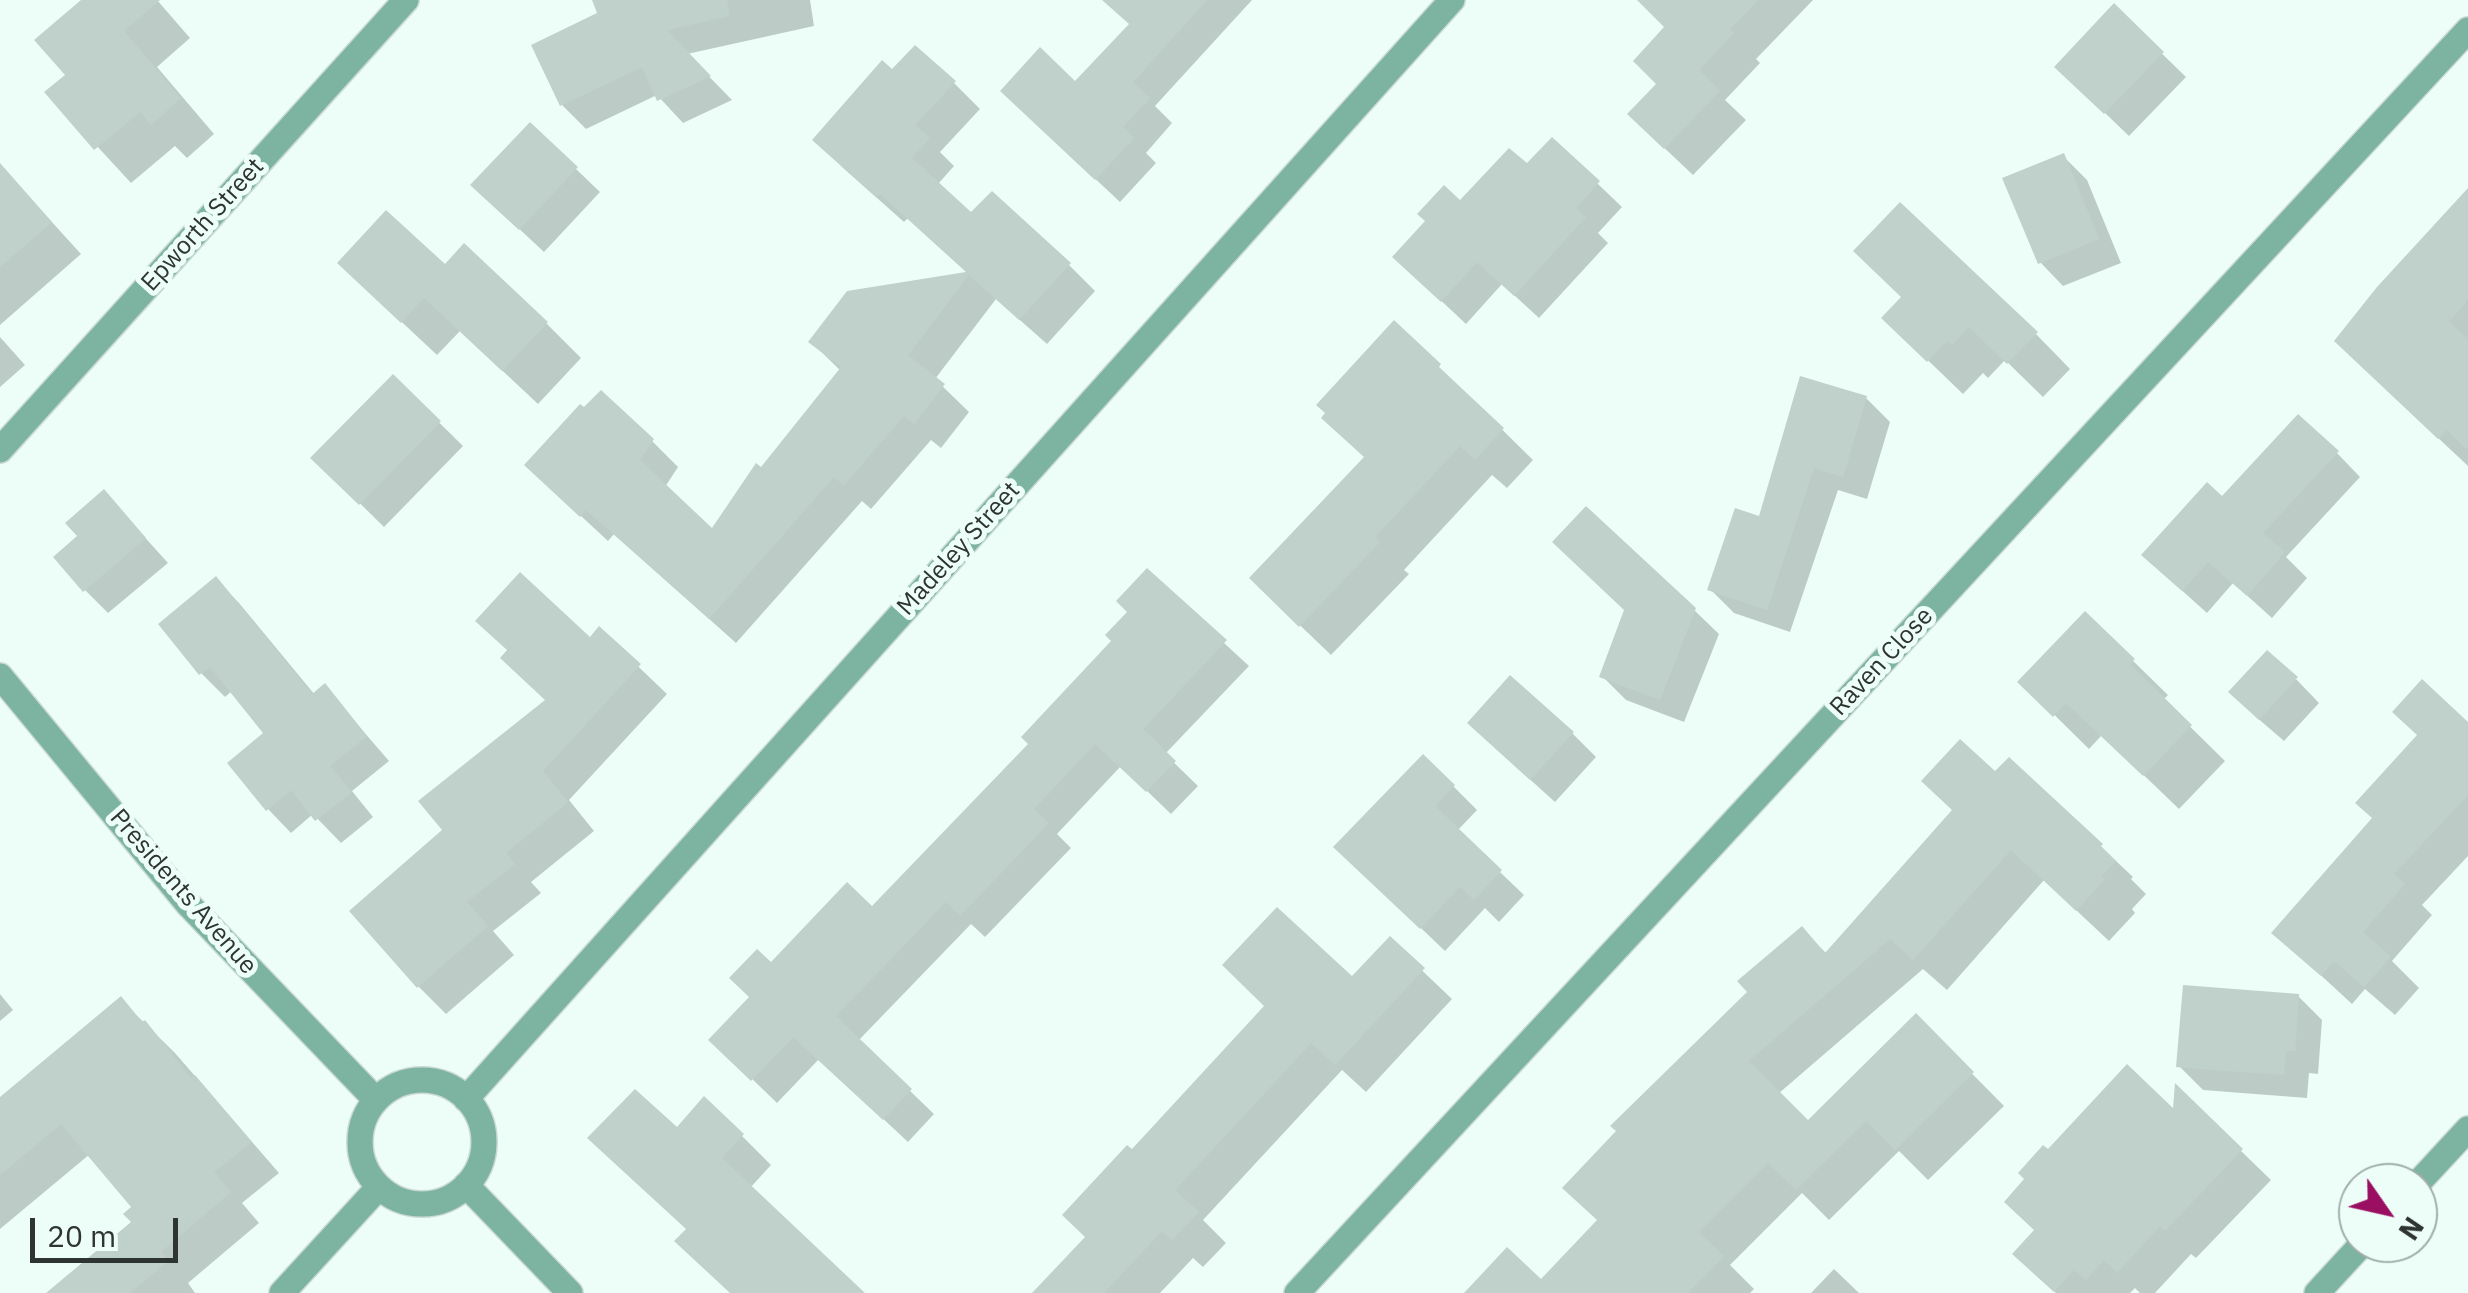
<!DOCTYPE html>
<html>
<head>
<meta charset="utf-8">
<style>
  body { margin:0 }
  #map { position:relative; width:2468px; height:1293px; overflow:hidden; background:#edfef8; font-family:"IBM Plex Sans",sans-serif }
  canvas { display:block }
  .north { position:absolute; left:2338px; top:1163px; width:100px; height:100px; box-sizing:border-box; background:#edfef8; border:2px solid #a1ada9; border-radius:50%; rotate:124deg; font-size:28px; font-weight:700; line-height:40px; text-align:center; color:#2e3432 }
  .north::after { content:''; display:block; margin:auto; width:35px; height:45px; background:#9a0f61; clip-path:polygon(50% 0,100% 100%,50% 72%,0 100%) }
  .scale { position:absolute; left:30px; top:1218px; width:148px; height:45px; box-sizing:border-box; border:5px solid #2e3432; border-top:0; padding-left:12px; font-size:30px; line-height:35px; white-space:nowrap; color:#2e3432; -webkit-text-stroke:8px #edfef8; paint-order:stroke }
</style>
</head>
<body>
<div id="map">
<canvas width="2468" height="1293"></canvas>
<div class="north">N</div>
<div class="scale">20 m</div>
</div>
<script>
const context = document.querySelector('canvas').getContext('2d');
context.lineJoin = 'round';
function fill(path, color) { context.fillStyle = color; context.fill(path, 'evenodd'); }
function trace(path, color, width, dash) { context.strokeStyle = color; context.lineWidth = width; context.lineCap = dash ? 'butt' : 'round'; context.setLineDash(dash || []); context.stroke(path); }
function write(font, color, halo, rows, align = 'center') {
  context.font = font + ' "IBM Plex Sans",sans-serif'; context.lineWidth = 10; context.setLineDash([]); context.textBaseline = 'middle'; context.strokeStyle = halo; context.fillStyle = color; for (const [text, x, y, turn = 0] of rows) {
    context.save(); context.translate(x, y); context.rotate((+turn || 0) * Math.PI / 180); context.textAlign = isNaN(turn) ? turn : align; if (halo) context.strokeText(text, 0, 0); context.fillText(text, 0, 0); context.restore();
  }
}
fill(new Path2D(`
  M85,0H157L190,38L157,67L214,134L187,158L175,146L131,183L48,93L68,75Z
  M617,0H810L814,26L687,54L732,100L683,123L657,95L586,129L562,105L601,14Z
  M1120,0H1252L1155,106L1172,123L1146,153L1156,163L1120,202L1027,115L1075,84L1132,25Z
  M1640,0H1813L1756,59L1760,63L1725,100L1746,120L1693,175L1658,142L1660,84L1667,27Z
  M2114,7L2186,77L2129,136L2081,90Z
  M892,73L954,83L980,109L940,152L954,166L938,184L971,216L1069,265L1095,291L1047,344L996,299L935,379L969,412L941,448L931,440L871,509L862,501L736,643L614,534L608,541L554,491L652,441L678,467L665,487L712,532L841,371L811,342L970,274L908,218L904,222L841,166Z
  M530,125L600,192L544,252L498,209Z
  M1552,140L1622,207L1598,233L1608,243L1539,318L1502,284L1466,324L1419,280L1460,204L1527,167Z
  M2063,156L2087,180L2121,263L2063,286L2040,262Z
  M0,165L81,254L0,325Z
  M2468,211V466L2369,373Z
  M445,268L546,323L581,358L538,404L460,331L437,355L375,297Z
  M1884,318L2036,334L2070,369L2043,397L2005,360L1988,378L1983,373L1963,394Z
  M1394,323L1533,460L1507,488L1492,475L1404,570L1409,574L1331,655L1283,609L1366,459L1328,413Z
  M0,337L25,365L0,387Z
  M393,377L463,446L384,527L314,458Z
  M1866,398L1890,422L1867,499L1838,490L1790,632L1734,613L1710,589L1760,519Z
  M2337,453L2360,477L2286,557L2307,578L2272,618L2233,583L2207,613L2168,578L2222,499Z
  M104,492L168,563L108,613L85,590L80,536Z
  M1147,572L1249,666L1165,754L1198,786L1171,814L1121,766L1057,834L1071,848L985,937L971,924L858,1041L934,1114L908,1142L819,1059L777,1103L712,1040L752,998L771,965L872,910L1031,744L1114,641Z
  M216,579L239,603L315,695L325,687L389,761L352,791L373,817L341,843L313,814L291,833L268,809L267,734L232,691L225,697L201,673Z
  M1694,610L1719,634L1684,722L1626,700L1602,676Z
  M2086,615L2168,695L2163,700L2225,761L2179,809L2102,735L2089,749L2021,682Z
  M600,630L667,694L569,800L594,831L531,882L541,893L493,931L514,955L446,1014L418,986L445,830Z
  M2296,679L2319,703L2284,741L2255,716Z
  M2468,726V856L2422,905L2432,915L2392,961L2419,988L2395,1015L2365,989L2352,1004L2275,933L2375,818Z
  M1572,733L1596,757L1555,802L1494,747Z
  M2009,760L2133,877L2131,879L2146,894L2132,909L2135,913L2109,941L2044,880L1947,990L1923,969L1778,1094L1808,1124L1916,1017L2004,1106L1928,1180L1899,1151L1829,1220L1802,1193L1730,1265L1754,1289L1750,1293H1467L1541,1283L1599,1221L1750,992L1802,929L1827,954Z
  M1453,786L1477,810L1457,831L1524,895L1499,922L1485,908L1445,951L1360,870Z
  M1390,940L1452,999L1366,1092L1342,1070L1203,1220L1226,1243L1203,1267L1193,1258L1160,1293H1035L1088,1237L1132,1153L1352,980Z
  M0,994L13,1010L0,1021Z
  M2298,996L2322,1020L2318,1074L2309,1073L2307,1098L2203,1090L2179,1066Z
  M121,1000L175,1053L279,1173L242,1203L259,1223L188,1283L195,1293H79L135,1222L134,1208L90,1154L0,1229V1100Z
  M2175,1113L2241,1151L2271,1180L2196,1258L2191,1254L2155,1293H2140L2135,1288L2130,1293H2056L2016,1254L2036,1231L2048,1152Z
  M677,1130L742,1136L771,1165L750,1188L860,1293H731L688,1230Z
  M1834,1269L1859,1293H1811Z`), '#0003');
fill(new Path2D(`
  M81,0H160L124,31L181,98L151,125L140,112L94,150L44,92L65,75L34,40Z
  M592,0H727L729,16L667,30L711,76L657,101L642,67L560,106L531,45L597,13Z
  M1102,0H1207L1133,82L1150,98L1123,127L1134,138L1095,180L1000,91L1040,47L1075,81L1129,24Z
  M1637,0H1758L1730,29L1734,33L1699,70L1720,91L1664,149L1627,114L1656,84L1633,61L1664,27Z
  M2114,3L2164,52L2104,114L2054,67Z
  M915,45L956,81L915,125L930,138L912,158L971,212L992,191L1071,263L1019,320L969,275L908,355L945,384L914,424L904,416L844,485L834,477L709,619L586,510L580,517L524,465L580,404L584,407L601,390L654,439L640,460L712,528L756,463L761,467L841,367L808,342L847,291L966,272L880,194L877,198L812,140L882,60L892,69Z
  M530,122L578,167L519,230L470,185Z
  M1552,137L1600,181L1576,208L1586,217L1514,296L1477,262L1441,302L1392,257L1425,221L1417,214L1444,185L1460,200L1509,148L1527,163Z
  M2064,153L2099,239L2038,264L2002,178Z
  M0,163L52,222L0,267Z
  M2468,188V300L2449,322L2468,339V450L2447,430L2438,439L2334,341L2377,287Z
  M1900,202L2038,332L2007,364L1969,327L1952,345L1947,341L1927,362L1881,318L1901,297L1853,251Z
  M386,210L445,264L464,243L548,322L502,371L424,298L401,323L337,263Z
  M1394,320L1441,364L1439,367L1504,428L1475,460L1460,446L1375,537L1380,542L1299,627L1249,578L1364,457L1321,418L1325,413L1316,405Z
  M393,374L441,421L359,505L310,458Z
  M1800,376L1867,396L1843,477L1814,468L1767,610L1707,590L1735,508L1759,516Z
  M2298,414L2339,451L2263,533L2285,552L2247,596L2208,562L2182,591L2141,555L2207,482L2222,496Z
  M104,489L146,538L83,592L53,557L77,536L65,523Z
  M1586,506L1696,608L1660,700L1599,677L1624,610L1552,542Z
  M1147,568L1227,640L1143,729L1176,761L1146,792L1095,744L1034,809L1049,823L960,916L946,902L836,1016L912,1089L883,1120L793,1037L751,1081L708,1040L749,997L729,978L757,949L771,962L847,882L872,906L1028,744L1021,737L1111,641L1105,635L1127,612L1116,601Z
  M520,572L590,637L599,626L641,664L543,771L568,802L506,853L515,864L467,902L488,926L417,988L349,911L442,830L418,801L545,700L500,658L507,650L475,621Z
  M216,576L312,694L325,683L367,736L330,766L352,792L315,821L291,790L266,811L227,763L263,733L210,667L199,675L158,624Z
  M2085,611L2135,659L2130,664L2192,725L2143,776L2066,703L2053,717L2017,682Z
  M2267,650L2298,677L2259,720L2228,692Z
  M1510,675L1574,732L1530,780L1467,723Z
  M2422,679L2468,722V795L2394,874L2405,884L2363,932L2391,957L2364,987L2334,961L2321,976L2271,933L2372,818L2355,803L2417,735L2392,712Z
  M1960,739L1995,771L2009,757L2103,844L2101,846L2116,861L2101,876L2105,879L2076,911L2011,850L1913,960L1890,939L1749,1061L1808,1120L1916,1013L1974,1072L1895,1150L1866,1121L1796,1190L1768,1163L1699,1232L1724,1256L1688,1293H1464L1507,1247L1541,1279L1597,1220L1562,1188L1616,1131L1610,1126L1747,992L1737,981L1802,926L1825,953L1952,810L1921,781Z
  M1423,754L1455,785L1435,806L1502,870L1474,900L1460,887L1420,929L1333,847Z
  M1277,907L1352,976L1390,936L1425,968L1335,1065L1311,1043L1175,1190L1199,1212L1172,1240L1162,1231L1104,1293H1032L1085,1237L1062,1215L1127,1145L1132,1149L1264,1006L1222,965Z
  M2183,985L2299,994L2295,1051H2286L2284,1075L2176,1067Z
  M121,996L142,1022L145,1020L191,1078L195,1075L252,1142L214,1172L231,1192L161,1252L168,1261L130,1293H46L131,1222L123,1214L131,1207L61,1124L0,1175V1097Z
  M2127,1064L2173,1108L2175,1083L2243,1149L2165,1231L2160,1226L2117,1273L2104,1260L2086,1280L2074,1270L2054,1292L2012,1254L2034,1230L2004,1202L2024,1179L2018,1173L2043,1145L2048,1149Z
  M635,1089L677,1127L704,1096L744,1134L722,1158L865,1293H730L674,1241L686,1229L587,1138Z`), '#c0d0cb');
const minor = new Path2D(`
  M0,450L406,0
  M0,676L188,904L376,1100
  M360 1142a62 62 0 1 1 124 0a62 62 0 1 1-124 0Z
  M466,1099L1452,0
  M2418,1183L2468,1129
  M466,1185L570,1293
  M282,1293L379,1187
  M1297,1293L2468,30
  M2317,1293L2363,1243`);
trace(minor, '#cbdad4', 28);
trace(minor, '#7cb3a1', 25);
write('25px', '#2e3432', '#edfef8', [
  ["Epworth Street",203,225,-48],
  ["Madeley Street",959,549,-48],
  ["Raven Close",1882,662,-47],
  ["Presidents Avenue",183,892,49]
]);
</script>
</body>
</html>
